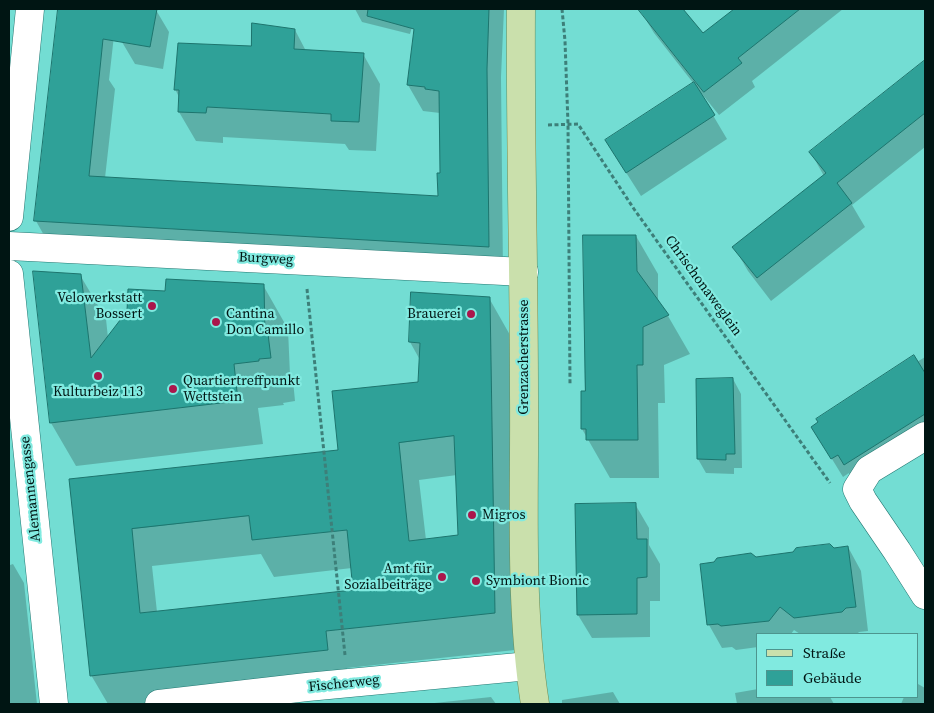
<!DOCTYPE html>
<html>
<head>
<meta charset="utf-8">
<style>
  body { margin:0 }
  #map { position:relative; width:934px; height:713px; overflow:hidden; background:#73ddd3; font-family:"Source Serif 4",serif }
  canvas { display:block }
  .frame { position:absolute; inset:0; border:10px solid #001513; pointer-events:none }
  .legend { position:absolute; left:756px; top:633px; width:162px; height:65px; box-sizing:border-box; background:#81eae0; border:1px solid #4d958e; margin:0; padding:6px 9px; list-style:none; font-size:15px; color:#001513 }
  .legend li { display:flex; align-items:center; gap:10px; height:25px }
  .legend b { width:25px; border:1px solid #4d958e }
</style>
</head>
<body>
<div id="map">
<canvas width="934" height="713"></canvas>
<div class="frame"></div>
<ul class="legend">
<li><b style="height:6px;background:#cae0ac"></b>Straße</li>
<li><b style="height:14px;background:#2fa198"></b>Gebäude</li>
</ul>
</div>
<script>
const context = document.querySelector('canvas').getContext('2d');
context.lineJoin = 'round';
function fill(path, color) { context.fillStyle = color; context.fill(path, 'evenodd'); }
function trace(path, color, width, dash) { context.strokeStyle = color; context.lineWidth = width; context.lineCap = dash ? 'butt' : 'round'; context.setLineDash(dash || []); context.stroke(path); }
function write(font, color, halo, rows, align = 'center') {
  context.font = font + ' "Source Serif 4",serif'; context.lineWidth = 4.5; context.setLineDash([]); context.textBaseline = 'middle'; context.strokeStyle = halo; context.fillStyle = color; for (const [text, x, y, turn = 0] of rows) {
    context.save(); context.translate(x, y); context.rotate((+turn || 0) * Math.PI / 180); context.textAlign = isNaN(turn) ? turn : align; if (halo) context.strokeText(text, 0, 0); context.fillText(text, 0, 0); context.restore();
  }
}
fill(new Path2D(`
  M59,9H117L109,80L115,89L105,178L439,197L441,174L440,113L423,111L408,85L438,49L414,20L410,34L362,22L355,9H504L501,77L503,272L50,246L36,221Z
  M130,9L156,10L169,32L163,69L135,64L122,42Z
  M642,9H682L703,35L736,9H843L752,81L755,87L719,115L702,94L701,95L727,139L641,196L606,141L694,84L654,33L640,10Z
  M295,30L306,51L363,54L380,84L376,151L349,150L345,144L223,137V143L196,141L179,112V97L175,89L252,48Z
  M925,62V147L852,205L865,227L771,301L748,271L734,247L824,176L811,153Z
  M636,236L658,274V302L668,316L690,354L664,365L665,403H658L659,478H610L582,429V392H586Z
  M80,275L106,319L108,338L166,293L263,285L288,329L290,375L293,380L295,401L283,403L284,405L258,408L263,444L76,466L51,423Z
  M489,298L510,335L515,650L347,668L349,687L186,704H108L91,675L71,480L340,451L419,383L420,360L410,342ZM457,475L459,536L426,540L419,480ZM261,554L274,577L352,568L355,591L157,612L152,566Z
  M925,357V440L856,484L849,473L843,477L824,446L917,362Z
  M733,379L741,394L742,468H734V474L706,473L698,459Z
  M635,504L649,528V545L660,564V601H650V637L592,638L578,615Z
  M848,547L861,571L868,631L859,632L857,634H800L794,630L791,634H758V647L736,650L732,647L722,648L709,625L756,558Z
  M9,557L10,565L13,564L24,583L37,704H9Z
  M918,684L925,688V704H901L904,697H918Z
  M758,689V697H830L834,704H737L735,693Z
  M613,692L620,704H562V700Z
  M491,697L496,704H425Z`), '#0003');
const building = new Path2D(`
  M58,9H157L150,47L103,39L89,176L438,196L437,173H440L439,91L425,89V87L407,85L414,29L367,16L368,9H489L487,69L489,247L34,221Z
  M638,9H683L703,33L734,9H800L738,58L742,63L704,92Z
  M252,23L295,29L294,49L364,53L359,122L331,121V114L262,110L207,107L206,113L178,112L179,90H174L178,43L251,46Z
  M925,60V113L837,183L852,203L757,278L732,247L826,173L809,152Z
  M694,82L715,115L626,173L605,140Z
  M583,235H636L637,271L669,315L643,327V365H637L638,440H586V429H581V391H585Z
  M33,271L81,274L91,358L127,311L128,289L165,291L166,279L264,284L265,335L268,334L271,358L259,359V361L234,364L238,401L50,423Z
  M411,292L490,297L495,613L326,631L328,650L90,676L69,479L338,450L332,391L418,382L420,343L409,342ZM454,436L458,535L409,541L399,443ZM249,516L252,540L347,530L353,590L140,613L132,529Z
  M914,355L925,373V414L844,465L838,455L831,459L811,427L818,422L816,419Z
  M733,378L735,454H726V460L697,459L696,379Z
  M636,503L637,539H647V577L637,578V614L577,615L575,504Z
  M830,544L834,548L848,546L856,607L846,608L842,612L794,618L780,607L769,621L721,626L718,624L707,625L700,564L714,562L717,558L751,553L756,557L793,552L796,548Z`);
fill(building, '#2fa198');
trace(building, '#1d746d', 1);
const minor = new Path2D(`
  M9,217L30,9
  M9,246L524,272
  M9,274L54,704
  M925,436L869,470L857,489L863,501L897,551L925,595
  M159,704L307,687L529,666`);
const major = new Path2D(`
  M521,9C520,137 524,266 524,395C525,498 519,602 535,704`);
trace(minor, '#227771', 29);
trace(major, '#6d8b52', 29);
trace(new Path2D(`
  M562,9L565,41L568,124L570,384
  M548,125L578,124L634,209L830,483
  M307,289L345,655`), '#3d7f79', 3, [4, 2.5]);
trace(minor, '#fff', 28);
trace(major, '#cae0ac', 28);
for (const [x, y, r, color] of [
  [152,306,5,"#aa174c"],
  [471,314,5,"#aa174c"],
  [216,322,5,"#aa174c"],
  [98,376,5,"#aa174c"],
  [173,389,5,"#aa174c"],
  [472,515,5,"#aa174c"],
  [442,577,5,"#aa174c"],
  [476,581,5,"#aa174c"]
]) { const dot = new Path2D(); dot.arc(x, y, r, 0, 2 * Math.PI); context.fillStyle = color; context.fill(dot); trace(dot, '#81eae0', 2); }
write('14px', '#001513', '#81eae0', [
  ["Burgweg",266,259,3],
  ["Chrischonaweglein",703,286,54],
  ["Grenzacherstrasse",524,357,-90],
  ["Alemannengasse",31,489,-96],
  ["Fischerweg",344,684,-6]
]);
write('14px', '#001513', '#81eae0', [
  ["Velowerkstatt",142,298,"right"],
  ["Bossert",142,314,"right"],
  ["Cantina",226,314],
  ["Don Camillo",226,330],
  ["Brauerei",461,314,"right"],
  ["Quartiertreffpunkt",183,381],
  ["Wettstein",183,397],
  ["Kulturbeiz 113",98,392,"center"],
  ["Migros",482,515],
  ["Amt für",432,569,"right"],
  ["Sozialbeiträge",432,585,"right"],
  ["Symbiont Bionic",486,581]
], 'left');
</script>
</body>
</html>
